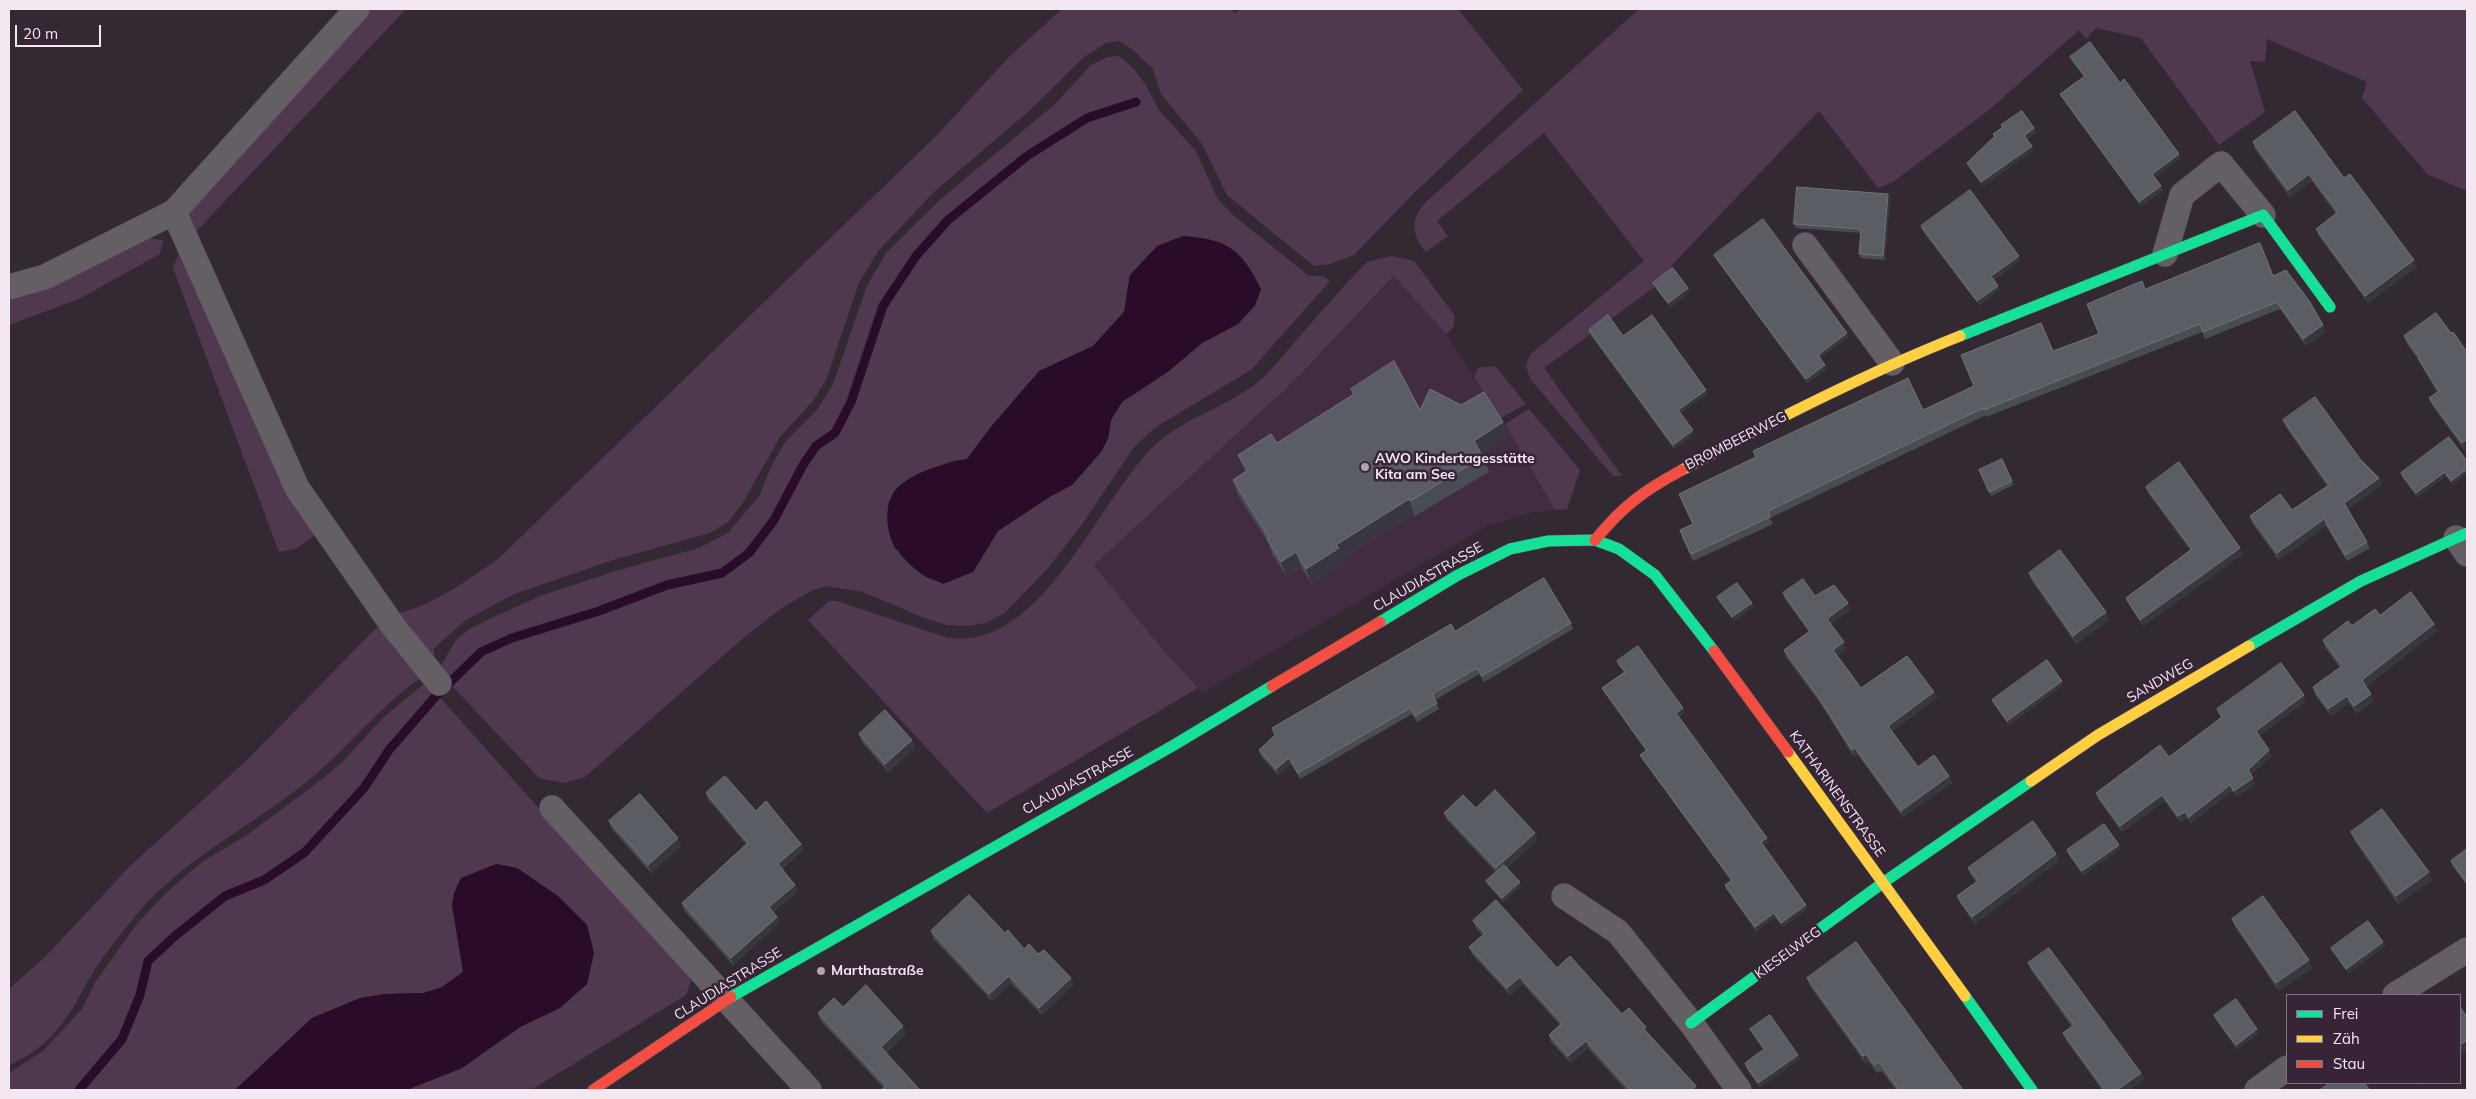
<!DOCTYPE html>
<html>
<head>
<meta charset="utf-8">
<style>
  body { margin:0 }
  #map { position:relative; width:2476px; height:1099px; overflow:hidden; background:#332933; font-family:Mulish,sans-serif }
  canvas { display:block }
  .frame { position:absolute; inset:0; border:10px solid #f3e7f2; pointer-events:none }
  .legend { position:absolute; left:2286px; top:994px; width:175px; height:90px; box-sizing:border-box; background:#372537; border:1px solid #827382; margin:0; padding:6px 9px; list-style:none; font-size:15px; color:#f3e7f2 }
  .legend li { display:flex; align-items:center; gap:10px; height:25px }
  .legend b { width:25px; border:1px solid #827382 }
  .scale { position:absolute; left:15px; top:25px; width:86px; height:22px; box-sizing:border-box; border:2px solid #f3e7f2; border-top:0; padding-left:6px; font-size:15px; line-height:18px; white-space:nowrap; color:#f3e7f2; -webkit-text-stroke:4px #372537; paint-order:stroke }
</style>
</head>
<body>
<div id="map">
<canvas width="2476" height="1099"></canvas>
<div class="frame"></div>
<ul class="legend">
<li><b style="height:6px;background:#16e098"></b>Frei</li>
<li><b style="height:6px;background:#ffcf43"></b>Zäh</li>
<li><b style="height:6px;background:#f24e42"></b>Stau</li>
</ul>
<div class="scale">20 m</div>
</div>
<script>
const context = document.querySelector('canvas').getContext('2d');
context.lineJoin = 'round';
function fill(path, color) { context.fillStyle = color; context.fill(path, 'evenodd'); }
function trace(path, color, width, dash) { context.strokeStyle = color; context.lineWidth = width; context.lineCap = dash ? 'butt' : 'round'; context.setLineDash(dash || []); context.stroke(path); }
function write(font, color, halo, rows, align = 'center') {
  context.font = font + ' Mulish,sans-serif'; context.lineWidth = 5; context.setLineDash([]); context.textBaseline = 'middle'; context.strokeStyle = halo; context.fillStyle = color; for (const [text, x, y, turn = 0] of rows) {
    context.save(); context.translate(x, y); context.rotate((+turn || 0) * Math.PI / 180); context.textAlign = isNaN(turn) ? turn : align; if (halo) context.strokeText(text, 0, 0); context.fillText(text, 0, 0); context.restore();
  }
}
fill(new Path2D(`
  M1395,276L1446,334L1505,424L1555,510L1530,513L1489,525L1202,693L1159,645L1094,565L1292,383Z`), '#412c41');
fill(new Path2D(`
  M366,9H406L192,236L182,212Z
  M1062,9H1232L1234,14L1241,9H1458L1523,90L1415,192L1354,255L1330,264L1314,266L1227,195L1202,144L1161,94L1153,69L1132,49L1119,41L1106,43L1084,57L1028,112L935,191L878,251L859,283L826,380L813,401L780,437L742,504L728,522L710,533L616,559L514,594L466,620L434,648V663L391,615C432,607 464,582 498,559L935,137L1009,57Z
  M1639,9H2467V191L2427,174L2362,98L2367,82L2267,39L2265,62L2250,61L2265,112L2219,145L2141,38L2096,28L2086,39L2079,30L1989,110L1893,182L1878,188L1819,111L1671,266L1675,272L1544,368L1622,476H1613L1531,380C1526,370 1524,360 1533,352L1644,261L1544,133L1437,221L1448,236L1426,252C1411,235 1410,218 1427,201Z
  M1119,56L1133,68L1145,84L1159,110L1196,151L1217,198L1233,215L1309,276H1323L1330,281L1251,370L1156,427L1134,447L1083,523L1048,568L1005,613L986,623L967,626L947,625L924,618L863,592L827,586L813,590L780,609L741,640L585,777L564,783L539,778L438,671L456,640L469,629L491,618L543,595L619,570L699,548L728,533L760,495L770,469L785,442L818,409L833,384L867,286L886,253L942,198L1055,104L1091,65L1108,57ZM1130,275L1261,289L1255,306L1238,324L1202,343L1169,371L1122,402L1111,420L1108,439L1101,452L1072,485L1051,496L998,531L973,572L895,549L887,519L888,502L951,461L967,459L990,428L1039,372L1093,346L1124,312Z
  M139,237L163,240L160,254L79,299L9,325V296Z
  M178,255L188,269L317,534L297,548L279,552L173,268Z
  M1392,256L1414,261L1455,316L1453,328L1446,334L1394,276L1292,383L1094,565L1159,645L1198,688L987,813L808,620L829,601H837L948,638C1042,651 1098,500 1154,446C1184,417 1226,408 1258,382C1271,371 1282,357 1293,344C1318,316 1341,288 1367,262Z
  M1495,366L1526,404L1501,418L1474,377L1478,368Z
  M1529,409L1580,470L1567,509L1555,510L1505,424Z
  M380,624L422,677C378,707 347,750 305,783C248,829 184,858 136,915C120,935 102,957 89,979C74,1006 65,1025 41,1046C32,1054 19,1059 9,1066V989L47,955L130,866L246,761Z
  M426,682L687,974L691,981L686,995L531,1090H406L462,1068L520,1027L560,1008L558,896L517,868L496,864L452,905L464,972L442,987L424,993L384,994L312,1018L235,1090H9V1073L43,1051L82,1009L96,981L136,925L167,892L202,862L247,835L321,780L342,762L384,717Z`), '#50394f');
fill(new Path2D(`
  M1183,236C1228,239 1241,249 1261,289L1255,305L1238,324L1202,343L1169,371L1122,402L1111,420L1108,439L1101,452L1072,485L1051,496L998,531L973,572L943,584C936,580 925,578 919,572C911,566 903,558 897,550C885,535 883,499 899,486C915,472 947,462 967,459L990,428L1039,371L1093,346L1124,312L1130,275L1157,246Z
  M496,864L517,868L558,896L587,925L594,953L587,984L560,1008L520,1027L462,1068L407,1090H235L312,1018L360,998L384,994L424,993L442,987L463,972L452,905L454,893L461,878Z`), '#2a0b2a');
trace(new Path2D(`
  M79,1090L122,1039L140,995L148,961L175,936L225,896L264,880L304,853L364,788L389,750L435,697L481,652L512,638L599,611L667,585L722,573L749,553L774,520L803,465L816,446L835,433L851,402L883,306L916,256L948,220L1027,156L1087,118L1136,102`), '#2a0b2a', 9);
const street = new Path2D(`
  M174,212L297,488L393,626L439,683
  M1805,245L1892,363
  M2165,254L2182,195L2221,164L2263,215
  M9,287L45,277L174,212L357,9
  M2456,538L2467,554
  M552,808L809,1090
  M1564,896L1618,932L1691,1023L1739,1090
  M2395,995L2467,950
  M2257,1090L2287,1068`);
const fast = new Path2D(`
  M1960,336L2263,215L2330,307
  M1380,622L1458,575L1510,549L1548,541L1595,540L1619,549L1655,575L1714,651
  M2249,646L2361,581L2467,533
  M1965,996L2032,1090
  M731,997L1174,745L1272,686
  M1691,1023L1884,882L2031,781`);
const slow = new Path2D(`
  M1682,470C1772,421 1864,374 1960,336
  M1788,752L1965,996
  M2031,781L2098,735L2249,646`);
const jam = new Path2D(`
  M1595,540C1623,506 1643,491 1682,470
  M1714,651L1788,752
  M1272,686L1380,622
  M593,1090L731,997`);
trace(street, '#4d444d', 26);
trace(fast, '#4d444d', 12);
trace(slow, '#4d444d', 12);
trace(jam, '#4d444d', 12);
trace(street, '#645f64', 25);
trace(fast, '#16e098', 11);
trace(slow, '#ffcf43', 11);
trace(jam, '#f24e42', 11);
fill(new Path2D(`
  M2070,57L2180,158L2155,177L2163,190L2141,206L2062,98L2060,94L2084,77L2072,61Z
  M2001,125L2036,132L2027,139L2034,150L1983,186L1969,167L1967,163L1994,137L1993,134L2002,127Z
  M2253,142L2344,178L2417,267L2368,303L2319,236L2316,229L2336,214L2312,181L2290,197L2255,149Z
  M1890,198L1885,260L1861,258L1859,254L1861,233L1796,228L1794,224Z
  M1921,226L2020,260L1994,280L1999,290L1979,305L1922,230Z
  M1714,255L1848,337L1820,358L1827,369L1807,383L1716,259Z
  M2273,276L2323,325L2325,332L2306,346L2280,309L2205,339L2202,332L1986,417V415L1770,518L1773,524L1693,561L1682,538L1680,530L1693,524L1679,494L1756,457L1753,451L1923,410L2053,351L2098,334L2145,289Z
  M1653,283L1688,288L1690,292L1670,307L1655,287Z
  M2436,313L2465,451L2432,405L2429,398L2437,392L2421,365L2418,359L2407,344L2404,336Z
  M1589,330L1623,336L1707,394L1681,413L1694,434L1674,449L1590,334Z
  M1351,389L1420,410L1461,405L1503,422L1508,437L1482,454L1489,472L1415,516L1414,514L1343,559L1344,563L1312,584L1301,567L1287,577L1272,554L1268,542L1238,495L1233,480L1245,472L1238,455L1277,443L1353,395Z
  M2283,420L2360,459L2379,478L2382,485L2348,509L2367,542L2370,548L2347,561L2326,526L2279,560L2252,523L2250,516L2292,510L2327,486L2286,427Z
  M2449,437L2453,485L2446,476L2417,497L2402,477L2401,473Z
  M1979,470L2012,481L2013,485L1991,496Z
  M2146,487L2243,554L2143,626L2129,605L2126,598L2190,550L2148,493Z
  M2029,573L2106,612L2109,620L2076,644L2032,581Z
  M1783,593L1815,596L1848,603L1850,610L1831,624L1846,649L1837,655L1861,688L1934,692L1937,698L1892,731L1918,767L1949,776L1952,783L1903,817L1858,755L1854,757L1821,704L1786,657L1784,650L1809,632L1785,599Z
  M1717,597L1752,603L1753,607L1734,621L1719,601Z
  M2380,615L2434,624L2437,631L2366,686L2374,701L2357,713L2349,703L2331,716L2315,695L2313,687L2340,668L2325,647L2323,640L2352,626Z
  M1571,623L1573,629L1484,682L1479,674L1435,700L1439,709L1417,722L1412,714L1300,779L1291,764L1278,775L1261,756L1259,750L1275,736L1272,728L1455,631Z
  M1617,661L1685,712L1679,717L1769,842L1763,846L1806,905L1807,909L1783,927L1775,917L1756,931L1726,889L1725,885L1731,881L1642,759L1640,755L1646,751L1604,692L1602,688L1624,672L1618,665Z
  M2063,685L2009,725L1994,704L1992,700Z
  M2306,701L2259,736L2269,750L2271,756L2251,775L2255,784L2237,797L2232,791L2191,823L2187,818L2180,822L2165,801L2122,832L2098,799L2096,793L2169,757L2221,718L2217,709Z
  M859,734L912,740L915,748L888,772L862,742Z
  M706,793L756,811L801,844L803,850L782,869L795,885L798,891L773,912L777,917L779,923L733,965L684,910L682,903L746,844L708,799Z
  M1476,808L1537,840L1507,868L1521,886L1503,902L1488,885L1486,881L1496,872L1447,820L1444,813Z
  M609,821L681,846L651,873L612,829Z
  M2351,832L2432,880L2398,904L2354,840Z
  M2120,849L2083,875L2068,854L2067,850Z
  M2467,849V885L2452,865L2451,861Z
  M2056,854L2059,861L1975,924L1960,903L1957,896L1976,882L1971,875L1968,868Z
  M2232,919L2312,968L2279,991L2235,927Z
  M1473,921L1557,968L1648,1033L1696,1086L1697,1090H1626L1588,1048L1571,1063L1551,1042L1549,1035L1560,1025L1523,984L1510,995L1472,954L1469,947L1483,935L1476,928Z
  M931,931L1005,933L1024,949L1038,954L1071,978L1073,985L1042,1015L1011,983L992,1001L933,938Z
  M2385,946L2348,973L2333,952L2331,948Z
  M2028,963L2141,1073L2144,1079L2129,1090H2102L2066,1040L2063,1033L2072,1027L2031,970Z
  M1807,978L1963,1090H1896L1882,1071L1877,1073L1869,1062L1866,1064L1810,986Z
  M843,1007L906,1034L886,1053L920,1090L884,1088L821,1021L818,1013Z
  M2214,1015L2259,1033L2237,1049L2215,1019Z
  M1750,1029L1800,1059L1760,1087L1746,1068L1745,1063L1764,1050L1752,1033Z`), '#484d53');
fill(new Path2D(`
  M2034,128L2036,132L2026,140L2024,136Z
  M2032,146L2034,150L1983,186L1981,182Z
  M2179,154L2180,158L2154,178L2152,174Z
  M2309,174L2312,181L2290,197L2288,190Z
  M2161,186L2163,190L2141,206L2139,202Z
  M1888,194L1890,198L1885,260L1883,256Z
  M2019,256L2020,260L1993,280L1991,276Z
  M2414,260L2417,267L2368,303L2365,296Z
  M1998,286L1999,290L1979,305L1977,301Z
  M1688,288L1690,292L1670,307L1668,303Z
  M2323,325L2325,332L2306,346L2303,339Z
  M1847,333L1848,337L1819,359L1818,355Z
  M1825,365L1827,369L1807,383L1806,379Z
  M1706,390L1707,394L1680,414L1678,410Z
  M1503,422L1508,437L1479,456L1474,441Z
  M1693,430L1694,434L1674,449L1673,445Z
  M2467,439V449L2465,451L2462,443Z
  M2467,469V474L2453,485L2451,481Z
  M2445,472L2446,476L2417,497L2416,493Z
  M2379,478L2382,485L2347,510L2344,503Z
  M1409,499L1414,514L1343,559L1344,563L1312,584L1306,569L1336,545Z
  M2324,519L2326,526L2279,560L2277,553Z
  M2240,548L2243,554L2143,626L2140,620Z
  M1296,552L1301,567L1287,577L1281,562Z
  M1752,603L1753,607L1734,621L1732,617Z
  M1848,603L1850,610L1829,626L1827,619Z
  M2106,612L2109,620L2076,644L2073,636Z
  M2434,624L2437,631L2364,687L2362,680Z
  M1844,642L1846,649L1836,657L1833,650Z
  M2062,681L2063,685L2009,725L2007,721Z
  M1934,692L1937,698L1891,732L1888,726Z
  M2371,694L2374,701L2357,713L2354,706Z
  M2304,695L2306,701L2258,737L2256,731Z
  M2347,696L2349,703L2331,716L2328,709Z
  M1683,708L1685,712L1678,717L1676,713Z
  M912,740L915,748L888,772L885,764Z
  M1855,748L1858,755L1854,757L1852,750Z
  M2269,750L2271,756L2250,776L2248,770Z
  M1289,758L1291,764L1278,775L1276,769Z
  M1949,776L1952,783L1903,817L1901,811Z
  M2253,778L2255,784L2237,797L2234,791Z
  M2230,785L2232,791L2191,823L2189,817Z
  M2162,795L2165,801L2122,832L2120,826Z
  M2185,812L2187,818L2180,822L2178,816Z
  M1535,833L1537,840L1499,875L1496,868Z
  M678,838L681,846L651,873L648,865Z
  M1767,838L1769,842L1763,846L1761,842Z
  M801,844L803,850L780,870L778,864Z
  M2119,845L2120,849L2083,875L2082,871Z
  M2056,854L2059,861L1975,924L1972,917Z
  M2429,872L2432,880L2398,904L2396,896Z
  M1520,882L1521,886L1503,902L1502,898Z
  M795,885L798,891L771,913L769,907Z
  M1806,905L1807,909L1783,927L1781,923Z
  M1774,913L1775,917L1756,931L1755,927Z
  M777,917L779,923L733,965L731,958Z
  M2383,942L2385,946L2348,973L2346,969Z
  M2309,960L2312,968L2279,991L2276,983Z
  M1009,976L1011,983L992,1001L989,994Z
  M1520,977L1523,984L1510,995L1507,988Z
  M1071,978L1073,985L1042,1015L1039,1008Z
  M903,1026L906,1034L883,1055L881,1047Z
  M2257,1029L2259,1033L2237,1049L2236,1045Z
  M2467,1040V1050L2460,1055V1045Z
  M1586,1041L1588,1048L1571,1063L1568,1056Z
  M1866,1054L1869,1062L1866,1064L1863,1056Z
  M1798,1055L1800,1059L1760,1087L1758,1083Z
  M2141,1073L2144,1079L2129,1090H2117Z
  M2416,1083H2422L2417,1086Z
  M1696,1086L1697,1090H1691Z`), '#38373f');
const building = new Path2D(`
  M2090,42L2120,83L2124,79L2179,154L2152,174L2161,186L2139,202L2060,94L2085,76L2070,57Z
  M2022,111L2034,128L2024,136L2032,146L1981,182L1967,163L1995,136L1993,134L2003,127L2001,125Z
  M2295,111L2344,178L2350,174L2414,260L2365,296L2316,229L2338,212L2309,174L2288,190L2253,142Z
  M1797,187L1888,194L1883,256L1859,254L1861,229L1794,224Z
  M1970,190L2019,256L1991,276L1998,286L1977,301L1921,226Z
  M1763,219L1847,333L1818,355L1825,365L1806,379L1714,255Z
  M2260,243L2273,276L2286,270L2310,302L2323,325L2303,339L2277,302L2203,332L2200,324L1984,410L1983,408L1768,511L1770,517L1691,554L1680,530L1693,524L1679,494L1756,457L1753,451L1908,378L1923,410L1974,386L1961,355L2041,323L2053,351L2099,334L2087,304L2142,281L2145,289Z
  M1673,268L1688,288L1668,303L1653,283Z
  M2436,313L2451,333L2453,332L2467,352V439L2462,443L2429,398L2439,391L2418,358L2419,357L2404,336Z
  M1608,315L1623,336L1652,315L1706,390L1678,410L1693,430L1673,445L1589,330Z
  M1394,361L1420,410L1430,389L1461,405L1484,392L1503,422L1474,441L1483,457L1410,501L1409,499L1336,545L1339,548L1306,569L1296,552L1281,562L1267,539L1269,538L1233,480L1248,470L1238,455L1271,434L1277,443L1354,394L1351,389Z
  M2315,397L2360,459L2379,478L2344,503L2367,542L2345,555L2324,519L2277,553L2250,516L2280,494L2292,510L2329,485L2283,420Z
  M2449,437L2467,461V469L2451,481L2445,472L2416,493L2401,473Z
  M2002,459L2012,481L1989,492L1979,470Z
  M2179,462L2240,548L2140,620L2126,598L2192,549L2146,487Z
  M2060,550L2106,612L2073,636L2029,573Z
  M1544,578L1571,623L1482,676L1477,668L1432,694L1437,703L1415,716L1410,708L1298,773L1289,758L1276,769L1259,750L1275,735L1272,728L1451,624L1455,631Z
  M1803,579L1815,596L1834,585L1848,603L1827,619L1844,642L1833,650L1861,688L1907,656L1934,692L1888,726L1918,767L1934,755L1949,776L1901,811L1855,748L1852,750L1819,698L1784,650L1810,631L1783,593Z
  M1737,583L1752,603L1732,617L1717,597Z
  M2411,592L2434,624L2362,680L2371,694L2354,706L2347,696L2328,709L2313,687L2342,666L2323,640L2348,621L2352,626L2375,609L2380,615Z
  M1638,646L1683,708L1676,713L1767,838L1761,842L1806,905L1781,923L1774,913L1755,927L1725,885L1732,880L1640,755L1647,750L1602,688L1625,672L1617,661Z
  M2047,660L2062,681L2007,721L1992,700Z
  M2281,663L2304,695L2256,731L2269,750L2248,770L2253,778L2234,791L2230,785L2189,817L2185,812L2178,816L2162,795L2120,826L2096,793L2160,745L2169,757L2222,717L2217,709Z
  M885,710L912,740L885,764L859,734Z
  M725,776L756,811L766,801L801,844L778,864L795,885L769,907L777,917L731,958L682,903L748,843L706,793Z
  M1495,790L1535,833L1496,868L1444,813L1463,795L1476,808Z
  M640,794L678,838L648,865L609,821Z
  M2382,809L2429,872L2396,896L2351,832Z
  M2033,821L2056,854L1972,917L1957,896L1978,881L1968,868Z
  M2104,824L2119,845L2082,871L2067,850Z
  M2467,849V881L2466,882L2451,861Z
  M1504,865L1520,882L1502,898L1486,881Z
  M969,895L1005,933L1008,930L1024,949L1029,944L1038,954L1044,950L1071,978L1039,1008L1009,976L989,994L931,931Z
  M2263,896L2309,960L2276,983L2232,919Z
  M1496,900L1557,968L1570,956L1622,1014L1629,1008L1646,1027L1644,1029L1696,1086L1691,1090H1630L1586,1041L1568,1056L1549,1035L1562,1023L1520,977L1507,988L1469,947L1485,933L1473,921Z
  M2368,921L2383,942L2346,969L2331,948Z
  M1856,942L1963,1090H1899L1879,1062L1874,1065L1866,1054L1863,1056L1807,978Z
  M2049,948L2141,1073L2117,1090H2105L2063,1033L2074,1025L2028,963Z
  M866,985L903,1026L881,1047L920,1090H881L886,1086L818,1013L834,998L843,1007Z
  M2236,999L2257,1029L2236,1045L2214,1015Z
  M2460,1007L2467,1017V1040L2460,1045Z
  M1770,1015L1798,1055L1758,1083L1745,1063L1764,1049L1750,1029Z
  M2330,1083H2364L2370,1090H2320Z`);
fill(building, '#5a5d64');
trace(building, '#72737a', 1);
for (const [x, y, r, color] of [
  [1365,467,5,"#b0a4af"],
  [821,971,5,"#b0a4af"]
]) { const dot = new Path2D(); dot.arc(x, y, r, 0, 2 * Math.PI); context.fillStyle = color; context.fill(dot); trace(dot, '#372537', 2); }
write('14px', '#f3e7f2', '#372537', [
  ["BROMBEERWEG",1736,441,-27],
  ["CLAUDIASTRASSE",1428,577,-30],
  ["SANDWEG",2160,681,-30],
  ["CLAUDIASTRASSE",1078,781,-29],
  ["KATHARINENSTRASSE",1837,794,54],
  ["KIESELWEG",1788,953,-36],
  ["CLAUDIASTRASSE",728,984,-32]
]);
write('bold 14px', '#f3e7f2', '#372537', [
  ["AWO Kindertagesstätte",1375,459],
  ["Kita am See",1375,475],
  ["Marthastraße",831,971]
], 'left');
</script>
</body>
</html>
